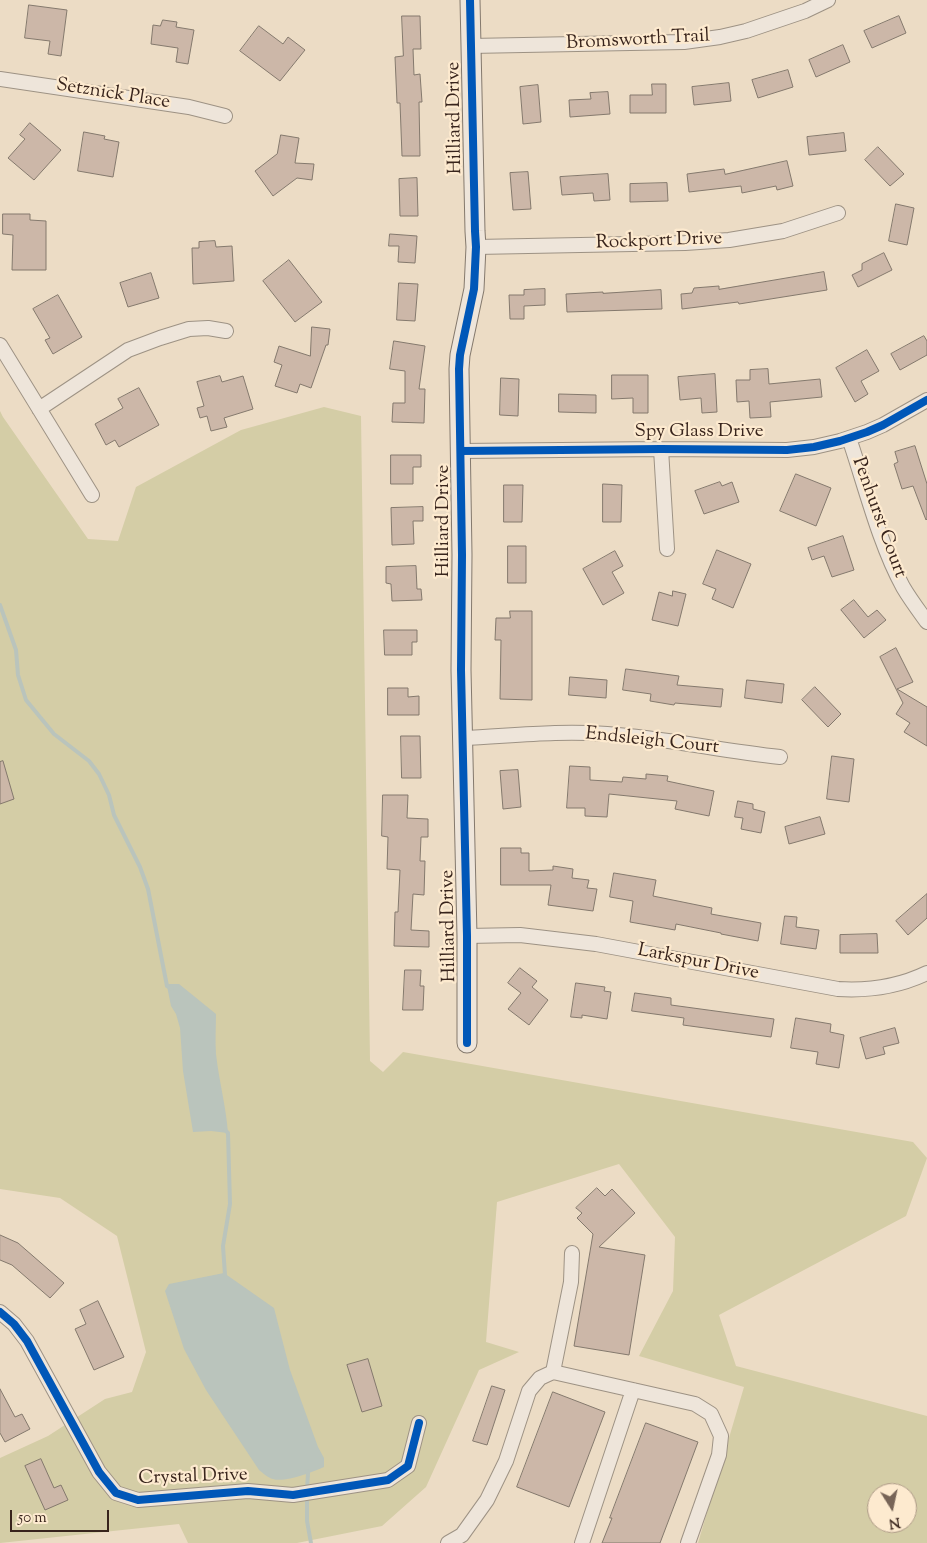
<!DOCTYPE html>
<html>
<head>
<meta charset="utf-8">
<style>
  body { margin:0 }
  #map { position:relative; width:927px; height:1543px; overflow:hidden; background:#ecdcc5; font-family:"Sorts Mill Goudy",serif }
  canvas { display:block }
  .north { position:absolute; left:867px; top:1483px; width:50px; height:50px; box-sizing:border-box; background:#fdeacf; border:1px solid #ae9b87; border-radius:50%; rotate:170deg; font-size:14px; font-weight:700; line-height:20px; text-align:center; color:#38241c }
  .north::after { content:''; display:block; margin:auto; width:18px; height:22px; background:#776457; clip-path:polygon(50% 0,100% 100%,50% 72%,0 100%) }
  .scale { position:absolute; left:10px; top:1510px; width:99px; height:22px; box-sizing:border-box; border:2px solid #38241c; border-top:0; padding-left:6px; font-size:15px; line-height:18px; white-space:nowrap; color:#38241c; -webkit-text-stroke:4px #fdeacf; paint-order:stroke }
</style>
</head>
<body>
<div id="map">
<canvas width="927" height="1543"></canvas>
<div class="north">N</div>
<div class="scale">50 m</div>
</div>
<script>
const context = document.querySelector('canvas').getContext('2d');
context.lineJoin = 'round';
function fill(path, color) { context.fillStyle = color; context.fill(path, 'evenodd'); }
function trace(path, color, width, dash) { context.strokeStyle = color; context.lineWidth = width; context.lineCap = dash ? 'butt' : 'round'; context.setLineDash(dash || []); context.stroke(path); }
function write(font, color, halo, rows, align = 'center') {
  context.font = font + ' "Sorts Mill Goudy",serif'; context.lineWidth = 4.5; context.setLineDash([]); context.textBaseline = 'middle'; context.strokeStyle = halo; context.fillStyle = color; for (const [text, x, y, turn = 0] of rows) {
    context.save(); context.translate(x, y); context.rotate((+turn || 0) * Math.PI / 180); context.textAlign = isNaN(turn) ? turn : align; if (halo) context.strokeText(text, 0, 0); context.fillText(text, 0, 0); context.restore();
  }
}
fill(new Path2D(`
  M324,407L361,416L370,1061L383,1072L403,1052L913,1142L927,1158L906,1216L719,1315L736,1366L927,1416V1543H698L744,1387L639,1356L673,1291L675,1237L619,1164L497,1202L486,1342L519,1352L479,1370L426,1487L382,1526L297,1543H188L179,1524L0,1543V1458L48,1436L105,1399L132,1392L146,1352L117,1236L60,1198L0,1189V411L3,417L88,539L118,541L136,487L241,430ZM877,1493H907V1523H877Z`), '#d4cda6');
fill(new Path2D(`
  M169,984H179L216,1014C216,1027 215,1041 216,1054C219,1081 226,1106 228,1133L211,1131L193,1132L183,1071L180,1028L176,1014L171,1006L167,986Z
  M224,1273L274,1308L290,1370L318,1447L324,1458V1467C313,1472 284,1483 273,1479C268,1478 263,1473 259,1470L206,1390L184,1349L165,1291L169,1284Z`), '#bac4bc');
trace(new Path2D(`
  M0,605L16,650L18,675L26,700L54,734L89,761L99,774L109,795L114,815L140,867L148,889L167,986L172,989
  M225,1130L228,1133L230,1204L223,1246L225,1275
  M307,1471L308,1474L307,1489
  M307,1496V1521L311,1543`), '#bac4bc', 4);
const building = new Path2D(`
  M29,5L67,10L61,56L48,54L50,41L25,38Z
  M402,16H420L421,49H413L414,75L420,74L422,102H419L420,156H402L400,103H397L395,57L403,56Z
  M899,16L906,33L872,48L864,31Z
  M163,20L177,22L176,27L194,30L188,64L176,62L178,48L151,44L153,25L160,26Z
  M259,26L283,44L288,37L305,50L280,81L240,51Z
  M843,45L850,62L816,77L809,60Z
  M788,70L793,87L758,98L752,80Z
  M729,83L731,101L694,105L692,87Z
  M652,84H666V113H630V95H652Z
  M538,85L541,122L523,124L520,87Z
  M608,92L610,114L570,117L569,100L591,99L590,93Z
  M30,123L61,150L34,180L8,158L25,139L20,135Z
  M84,132L105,136L104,139L119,142L113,177L78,171Z
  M844,133L846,151L809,155L807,137Z
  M281,135L299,138L295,163L314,164L312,180L297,178L273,196L255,171L277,154Z
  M878,147L904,174L890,186L865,160Z
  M787,161L793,186L777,190L776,186L742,193L741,186L689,192L687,174L724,169L725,174Z
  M528,172L531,209L513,210L510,173Z
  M608,174L610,200L594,201L593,193L562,195L560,177Z
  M417,178L418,216H400L399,179Z
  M667,183L668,201L630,202V184Z
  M896,204L914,208L907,245L889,241Z
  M3,214H30V220L46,221V270H12L13,235L3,234Z
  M390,234L417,236L415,263L398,262L399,246H389Z
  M215,241L216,247L232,246L234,281L193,284L192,248H199V242Z
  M884,253L892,270L858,287L852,275L862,270V264Z
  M289,260L322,302L295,322L263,281Z
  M824,272L827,290L739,304L738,302L682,309L681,294L692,293L694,288L719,286V289Z
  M151,273L159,298L128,307L120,283Z
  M399,283L418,284L415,321L397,320Z
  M545,289V305L524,306V319H510L509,295H524V290Z
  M661,290L662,309L567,312L566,294L603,292V293Z
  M58,295L82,337L53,354L45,340L50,338L33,309Z
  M312,327L330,329L328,345H326L311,388L300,384L297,393L275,386L282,365L274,362L279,346L310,356Z
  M924,336L927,341V355L900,370L891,354Z
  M394,341L425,346L419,389H425L424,423L392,422L393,403H405V371L390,369Z
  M867,350L879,371L861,381L868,394L855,402L836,368Z
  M768,369L769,384L820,379L822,397L770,402L771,417L750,418L749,401L737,402L736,380H750V370Z
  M715,374L717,412L702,413L701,398L680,400L678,377Z
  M612,375H648V413H633V398L612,399Z
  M220,376L222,382L243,376L253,409L224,418L227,427L211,431L207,416L200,418L197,408L204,406L197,382Z
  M501,378L519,379L518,416L500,415Z
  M139,388L159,425L119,447L115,440L106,445L95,424L123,408L118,399Z
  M559,394L596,395V413L559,412Z
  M915,446L927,484V519L926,520L913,486L902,489L894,464L898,462L895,452Z
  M391,455H421V467H413V484H391Z
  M796,474L831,488L816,526L780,511Z
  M720,482L722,486L732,482L739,502L704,514L695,491Z
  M603,484L622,485L621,522H603Z
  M504,485H523L522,522H504Z
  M423,507V521H413L414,544L392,545L391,508Z
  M843,536L854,570L832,577L824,556L812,560L808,548Z
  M508,546H526V583H508Z
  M717,550L751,564L733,608L712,599L716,589L703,584Z
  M615,551L623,566L612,572L624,593L603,605L583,569Z
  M416,566L417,589H421L422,600L392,601L391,584L386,583V567Z
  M673,591L686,594L678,626L652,620L659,592L672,596Z
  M854,600L868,617L877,610L886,620L864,638L841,610Z
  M510,611H532V700L500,699L501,640H495L496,618H510Z
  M384,630H417V642H412V655H385Z
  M896,648L913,682L897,689L927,707V746L904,732L910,723L896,714L903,703L880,657Z
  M626,669L679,676L677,685L723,689L721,707L675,703L674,705L650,701L651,694L623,690Z
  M570,677L607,680L606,698L569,695Z
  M747,680L784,684L782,703L745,698Z
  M815,687L841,714L828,727L802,700Z
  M388,688H408V697L419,696V715H388Z
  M401,736H420L421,778H402Z
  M832,756L854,759L849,802L827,799Z
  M3,761L14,799L0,804V762Z
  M570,766L590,767V780L622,782L623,777L646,779V774L668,776L667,781L714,791L709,816L675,809L677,801L609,794L607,817L585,816V808H567Z
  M518,770L521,807L503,809L500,771Z
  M383,795H408L407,818L428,819V837H421L420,861H425L424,895L413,894L411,930L429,931V947L394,946L395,912H398L400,870L387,869L388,837L382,836Z
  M738,801L753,804V809L765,812L761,833L741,829L743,818L735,817Z
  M820,817L825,834L789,844L785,827Z
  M501,848H521V853H529V871L553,870V866L573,869L572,878L589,880L587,888L597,889L593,911L548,905L551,885H501Z
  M614,873L656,880L653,896L712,908L711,914L761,923L758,941L721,934V933L676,924L675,930L630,922L633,901L610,897Z
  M927,894V918L908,935L896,921Z
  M785,916L797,917L796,927L819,930L816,949L781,944Z
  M877,934L878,953H840V935Z
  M520,968L537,981L532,987L548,1000L529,1025L508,1009L521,993L508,983Z
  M405,970H421L420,986H424L423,1010H403Z
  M576,983L605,987L604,991L611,992L607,1019L582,1015V1018L571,1017Z
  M635,993L671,998V1005L774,1019L771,1037L683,1025L684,1018L632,1011Z
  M796,1018L831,1024L830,1032L844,1035L839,1068L816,1064L818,1052L791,1048Z
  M895,1028L899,1043L883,1047L885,1054L866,1059L860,1038Z
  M597,1188L605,1196L612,1189L635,1213L599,1247L645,1255L629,1355L574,1346L593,1234L577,1218L582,1213L576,1208Z
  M0,1235L18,1243L64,1283L50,1298L12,1265L0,1260Z
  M98,1301L124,1357L94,1370L75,1329L86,1324L80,1310Z
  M368,1359L382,1406L362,1412L347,1365Z
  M492,1386L505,1390L487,1445L473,1441Z
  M0,1389L15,1417L22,1414L30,1429L5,1442L0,1433Z
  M553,1392L605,1412L569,1507L517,1487Z
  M646,1423L698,1442L679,1493L660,1543H602L612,1518H610Z
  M41,1459L54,1488L61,1485L68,1500L45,1510L25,1466Z`);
fill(building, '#ccb7a8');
trace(building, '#84796d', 1);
const street = new Path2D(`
  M470,46L684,42L720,37L746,31L805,11L828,0
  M0,79L189,107L225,116
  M476,247L685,243L729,240L783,231L838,213
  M0,345L92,495
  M39,409L128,350L160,338L189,329L208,328L226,331
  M849,438C865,485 879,543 903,587C910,599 919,611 927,622
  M661,449L667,549
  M461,451L661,449L787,450L814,447L840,441L867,432L883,425L927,400
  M463,738C510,736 559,730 607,734C665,738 722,751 780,757
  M467,936L520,935L596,944L838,989C870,991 898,987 927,973
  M0,1312L14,1324L27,1341L99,1472L116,1493L138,1500L248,1491L293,1495L388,1480L408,1466L419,1423
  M553,1372L695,1404L711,1414L721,1436L719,1455L688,1543
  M448,1543L462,1535L487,1500L506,1461L529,1391L540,1378L553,1372L571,1282L572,1253
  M582,1543L633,1390`);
const secondary = new Path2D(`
  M467,1043V936L461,670L462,555L459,369L460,355L474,289L476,247L475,231L470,0`);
trace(street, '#9d9284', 16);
trace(secondary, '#84796d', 21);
trace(street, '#eee5da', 14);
trace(secondary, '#eee5da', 19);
trace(new Path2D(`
  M461,451L661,449L787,450L814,447L840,441L867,432L883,425L927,400
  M467,1043V936L461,670L462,555L459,369L460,355L474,289L476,247L475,231L470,0
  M0,1312L14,1324L27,1341L99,1472L116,1493L138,1500L248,1491L293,1495L388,1480L408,1466L419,1423`), '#0057b8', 8);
write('19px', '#38241c', '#fdeacf', [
  ["Bromsworth Trail",638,41,-3],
  ["Setznick Place",113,95,9],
  ["Hilliard Drive",456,118,-91],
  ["Rockport Drive",659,242,-2],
  ["Spy Glass Drive",699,433],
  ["Penhurst Court",878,518,70],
  ["Hilliard Drive",445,521,-90],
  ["Endsleigh Court",652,742,6],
  ["Hilliard Drive",450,926,-91],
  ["Larkspur Drive",698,963,11],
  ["Crystal Drive",193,1478,-2]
]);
</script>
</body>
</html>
